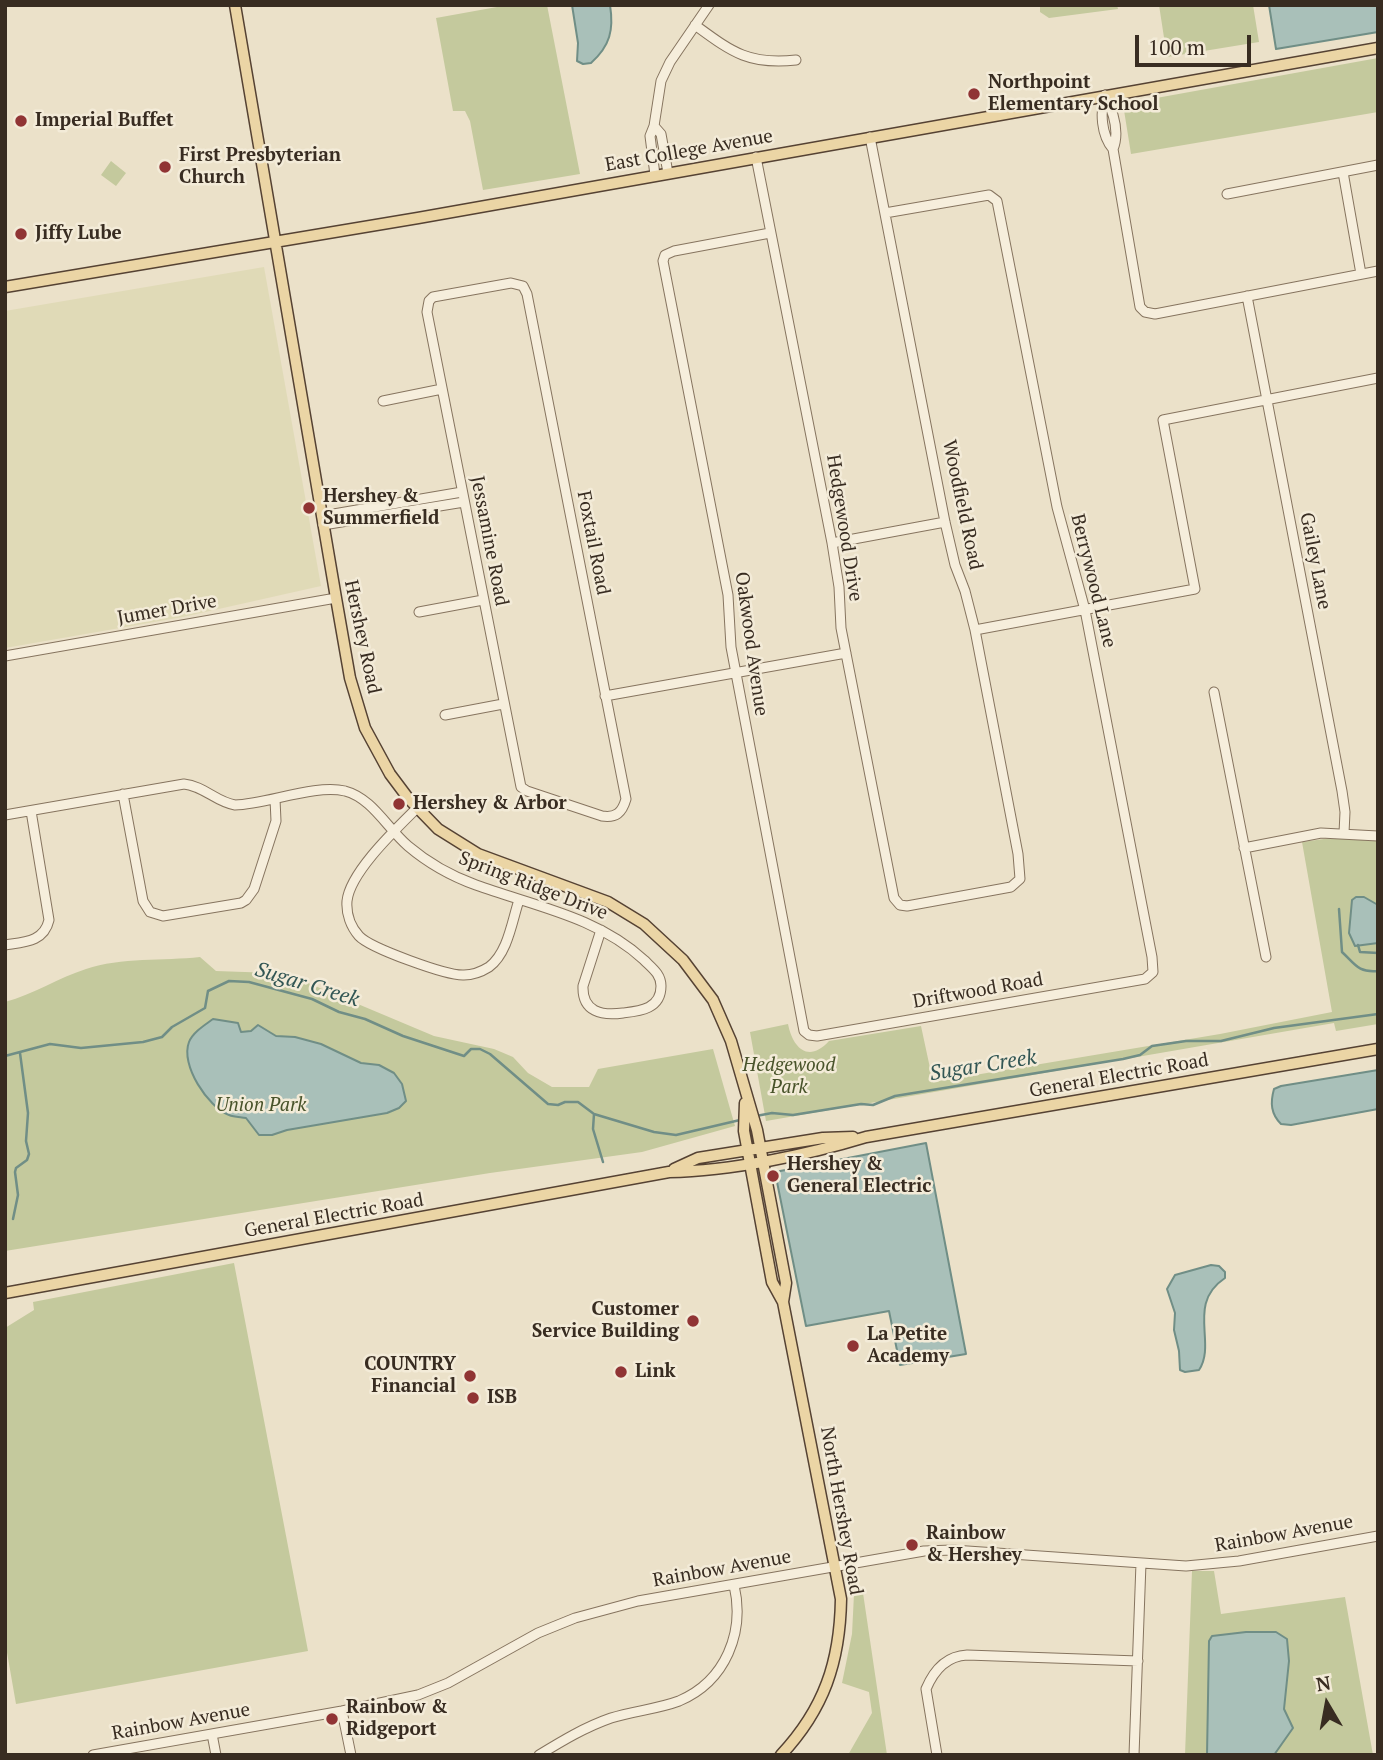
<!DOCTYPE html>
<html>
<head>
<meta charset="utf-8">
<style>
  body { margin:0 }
  #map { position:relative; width:1383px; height:1760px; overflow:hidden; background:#ebe1c9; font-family:"PT Serif",serif }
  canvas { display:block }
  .frame { position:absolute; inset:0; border:7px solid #382c21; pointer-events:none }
  .north { position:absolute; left:1292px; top:1669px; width:70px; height:70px; -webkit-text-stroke:5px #f3ebd8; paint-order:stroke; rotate:350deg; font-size:19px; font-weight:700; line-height:28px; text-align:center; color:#382c21 }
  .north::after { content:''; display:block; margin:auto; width:24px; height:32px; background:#382c21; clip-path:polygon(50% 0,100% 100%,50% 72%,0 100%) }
  .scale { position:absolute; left:1135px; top:35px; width:116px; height:32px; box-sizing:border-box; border:4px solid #382c21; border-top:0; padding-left:9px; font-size:21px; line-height:24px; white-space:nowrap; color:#382c21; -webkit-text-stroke:5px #f3ebd8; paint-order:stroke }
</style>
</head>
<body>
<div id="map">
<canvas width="1383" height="1760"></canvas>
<div class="frame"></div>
<div class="north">N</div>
<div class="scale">100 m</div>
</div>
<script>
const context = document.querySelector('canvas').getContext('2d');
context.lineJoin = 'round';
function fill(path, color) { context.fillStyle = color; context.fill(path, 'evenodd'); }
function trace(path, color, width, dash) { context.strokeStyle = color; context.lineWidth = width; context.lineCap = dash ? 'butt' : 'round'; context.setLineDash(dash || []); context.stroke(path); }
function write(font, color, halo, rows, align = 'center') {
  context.font = font + ' "PT Serif",serif'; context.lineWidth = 5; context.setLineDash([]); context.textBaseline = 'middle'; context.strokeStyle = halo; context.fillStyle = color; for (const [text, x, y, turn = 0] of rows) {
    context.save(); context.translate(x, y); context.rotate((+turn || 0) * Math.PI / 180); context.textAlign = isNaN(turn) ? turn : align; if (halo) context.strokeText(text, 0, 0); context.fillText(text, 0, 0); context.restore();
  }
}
fill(new Path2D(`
  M264,267L321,586L183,617L5,648V311Z`), '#e0dab7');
fill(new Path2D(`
  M508,5H547L580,174L483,190L470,121L465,111H453L436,18Z
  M1040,5H1117L1118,9L1049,18L1040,12Z
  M1159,5H1253L1259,42L1167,57Z
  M1378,58V112L1131,154L1123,104Z
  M111,161L126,173L116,186L101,175Z
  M1331,838L1378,841V1024L1336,1031L1334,1023L766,1121L750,1032L788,1024C793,1049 809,1063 829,1041L921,1026L933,1082L1220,1034L1332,1012L1302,842Z
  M200,957L216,971L273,973L296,978L434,1036L494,1049L513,1057L528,1073L552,1087H589L598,1069L713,1049L735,1126L642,1152L490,1173L5,1251V1002C34,994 58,978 86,969C121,957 164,961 200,957Z
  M234,1263L308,1651L16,1704L5,1641V1328L34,1310L33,1302Z
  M1192,1571H1214L1221,1614L1345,1597L1373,1755H1185Z
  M863,1593L887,1755H848L872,1713L869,1692L842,1683L852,1634L854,1594Z`), '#c4c99d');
const water = new Path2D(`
  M572,5H610C614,30 610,46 591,63L583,64L577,61L578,43Z
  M1269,5H1378V32L1276,49Z
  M1356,897H1364L1378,905V943L1355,946L1349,933L1352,900Z
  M213,1019L238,1023L241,1032L251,1031L258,1025L276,1036L295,1037L321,1044L361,1063L379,1065L394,1073L402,1084L406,1101L399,1108L387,1113L287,1130L272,1135H259L246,1118C240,1117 234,1117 229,1115C208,1107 180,1065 189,1042C193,1032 205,1025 213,1019Z
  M1378,1070V1109L1291,1125L1281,1124C1271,1114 1270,1103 1274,1089L1281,1086Z
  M926,1143L966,1354L900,1365L889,1311L806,1326L775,1172Z
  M1211,1265L1219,1266L1225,1272V1278C1186,1304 1217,1343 1199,1370L1185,1372L1180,1370L1179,1351L1174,1330L1175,1313L1167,1289L1175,1275Z
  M1246,1632H1276L1287,1639L1289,1661L1284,1709L1293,1728L1274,1755H1207L1209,1641L1212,1636Z`);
fill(water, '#a9c0b9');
trace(water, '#708e86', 2);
trace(new Path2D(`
  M1339,909L1342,952C1355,964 1358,973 1378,971
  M1358,945L1360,952L1378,953
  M5,1056L50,1044L81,1048L143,1042L162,1037L172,1027L205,1008L208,991L229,981L249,982L312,999L339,1012L365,1019L403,1036L464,1056L471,1049H480L490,1054L548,1104L558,1105L565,1102H578L594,1114L654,1132L676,1135L740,1120
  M594,1114L593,1129L603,1162
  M756,1116L772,1113L793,1115L861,1104L873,1105L895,1096L1123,1059L1140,1055L1152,1046L1186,1041H1221L1274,1028L1378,1014
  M13,1219L18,1195L15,1172L16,1168L27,1160L29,1154L26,1141L28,1113L20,1053`), '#708e86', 2.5);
const minor = new Path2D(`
  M695,25C732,52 748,65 796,60
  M1105,95C1113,111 1120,132 1113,149L1140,307L1145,312L1155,314L1378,271
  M1105,95C1100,112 1101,135 1113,149
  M654,126L661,134L668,173
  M756,157L832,543L839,587L841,628L894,898L900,905L907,906L1011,887L1020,879L1018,854L975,630L965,591L955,565L945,522L870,137
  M1343,172L1361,274
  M655,175L650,136L654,126L661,81L670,62L709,5
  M1227,194L1378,165
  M770,233L674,251L665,255L663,261L728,595L731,647L804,1031L809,1035L817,1036L1145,979L1153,972L1152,957L1085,610L1057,507L997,201L989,195L885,213
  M511,283L523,286L527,294L626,799C622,813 616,818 602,816L527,791L521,787L427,312L429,301L433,297Z
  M1247,296L1342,791L1345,812L1344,833
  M383,401L442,389
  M322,516L462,492
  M323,525L464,502
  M832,543L945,522
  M419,612L483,600
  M975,630L1195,589L1163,420L1378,378
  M5,656L336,598
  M1214,692L1266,957
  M605,696L846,653
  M445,715L503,704
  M123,794L143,901L150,912L163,916L241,903L246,900L254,889L276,821L275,799
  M417,808C397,828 350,872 347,901C346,914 351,927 359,936C370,948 447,976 464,975C473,975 481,972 489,967C508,953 512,921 519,900
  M5,815L184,784C204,786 216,802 235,805C267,804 315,784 345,791C372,798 387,828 408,846C428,863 451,876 476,885C534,906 598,917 644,960C652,968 661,974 661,986C661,1009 640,1011 623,1013C602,1016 582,1012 583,986L601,930
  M1244,848L1321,833L1378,836
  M5,945C24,942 44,942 49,920L31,811
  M342,1711L351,1755
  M212,1734L216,1755
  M93,1755L342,1711L418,1695L448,1683L538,1633L575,1618L638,1601L924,1551L953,1550L1186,1566L1239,1561L1378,1536
  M539,1755C562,1741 585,1727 611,1718C633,1711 658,1709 679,1701C726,1681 745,1632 734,1585
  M937,1755L926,1689C934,1670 946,1656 967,1655L1138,1661
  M1134,1755L1141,1563`);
const major = new Path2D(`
  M235,5L336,598L350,678L365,728L390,774L408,798L438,829L478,854L608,902L644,924L683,960L713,1000L731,1041L757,1130L786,1283L783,1302
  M5,287L418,218L1378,48
  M745,1103L744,1131L772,1282L783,1302L841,1599C840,1662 824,1709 781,1755
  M674,1169L698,1158L823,1138L853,1137
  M5,1293L669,1172C731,1171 807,1155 866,1137L1378,1049`);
trace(minor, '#86745f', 11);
trace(major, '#554233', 13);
trace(minor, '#f6eedc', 9);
trace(major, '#ebd5a5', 10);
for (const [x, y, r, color] of [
  [974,94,7,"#903434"],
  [21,121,7,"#903434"],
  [165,167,7,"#903434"],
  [21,234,7,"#903434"],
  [309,508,7,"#903434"],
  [399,804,7,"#903434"],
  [773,1176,7,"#903434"],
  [693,1321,7,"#903434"],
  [853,1346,7,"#903434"],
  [621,1372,7,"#903434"],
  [470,1376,7,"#903434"],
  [473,1398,7,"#903434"],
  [912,1545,7,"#903434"],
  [332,1719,7,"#903434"]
]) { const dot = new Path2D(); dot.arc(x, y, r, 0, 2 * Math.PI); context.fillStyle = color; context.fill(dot); trace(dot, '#f3ebd8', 2.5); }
write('bold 19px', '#382c21', '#f3ebd8', [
  ["Northpoint",988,83],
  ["Elementary School",988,105],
  ["Imperial Buffet",35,121],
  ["First Presbyterian",179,156],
  ["Church",179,178],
  ["Jiffy Lube",35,234],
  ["Hershey &",323,497],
  ["Summerfield",323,519],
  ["Hershey & Arbor",413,804],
  ["Hershey &",787,1165],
  ["General Electric",787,1187],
  ["Customer",679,1310,"right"],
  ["Service Building",679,1332,"right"],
  ["La Petite",867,1335],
  ["Academy",867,1357],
  ["COUNTRY",456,1365,"right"],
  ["Financial",456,1387,"right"],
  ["Link",635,1372],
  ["ISB",487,1398],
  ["Rainbow",926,1534],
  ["& Hershey",926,1556],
  ["Rainbow &",346,1708],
  ["Ridgeport",346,1730]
], 'left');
write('19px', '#382c21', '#f3ebd8', [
  ["East College Avenue",689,151,-10],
  ["Woodfield Road",962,505,78],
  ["Hedgewood Drive",844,528,81],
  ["Jessamine Road",489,541,79],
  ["Foxtail Road",593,543,79],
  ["Gailey Lane",1315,561,79],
  ["Berrywood Lane",1093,581,76],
  ["Jumer Drive",167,610,-10],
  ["Hershey Road",362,637,78],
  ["Oakwood Avenue",751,644,82],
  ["Spring Ridge Drive",533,886,21],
  ["Driftwood Road",978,991,-10],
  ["General Electric Road",1119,1076,-10],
  ["General Electric Road",334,1216,-10],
  ["North Hershey Road",841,1511,80],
  ["Rainbow Avenue",1284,1534,-10],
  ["Rainbow Avenue",722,1569,-10],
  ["Rainbow Avenue",181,1722,-10]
]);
write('italic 19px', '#48532a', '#f3ebd8', [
  ["Hedgewood",789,1066],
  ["Park",789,1088],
  ["Union Park",261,1106]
]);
write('italic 21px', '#325654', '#f3ebd8', [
  ["Sugar Creek",307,985,17],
  ["Sugar Creek",983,1066,-9]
]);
</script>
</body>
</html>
